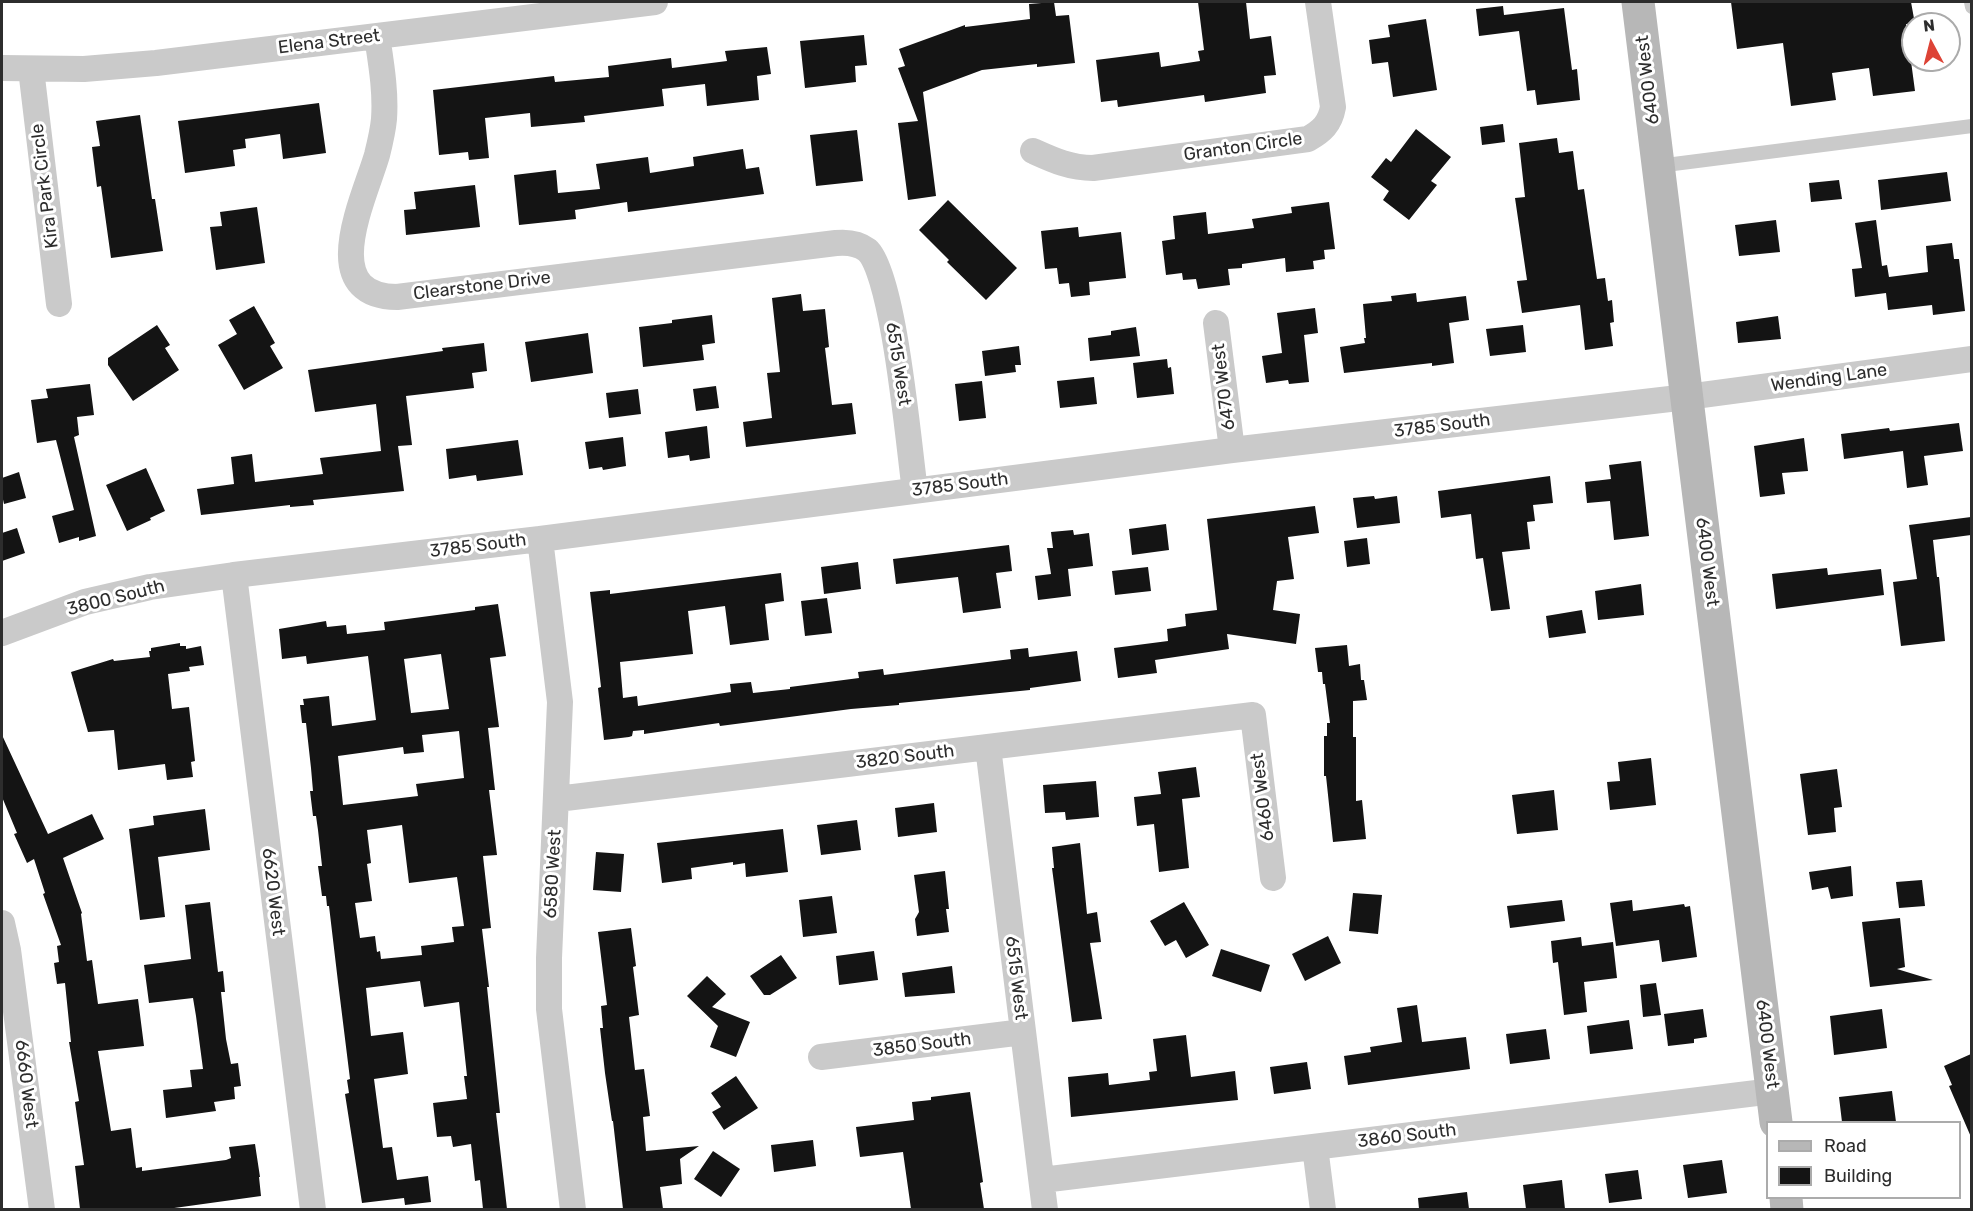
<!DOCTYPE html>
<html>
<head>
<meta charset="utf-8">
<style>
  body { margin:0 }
  #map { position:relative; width:1973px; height:1211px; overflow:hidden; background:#fff; font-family:Rubik,sans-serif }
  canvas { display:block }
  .frame { position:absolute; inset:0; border:3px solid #2d2d2d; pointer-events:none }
  .legend { position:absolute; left:1766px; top:1121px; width:195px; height:78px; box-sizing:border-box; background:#fff; border:2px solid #ababab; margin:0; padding:8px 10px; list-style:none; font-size:18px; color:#2d2d2d }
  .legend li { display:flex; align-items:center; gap:12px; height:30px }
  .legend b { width:30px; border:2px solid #ababab }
  .north { position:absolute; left:1901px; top:12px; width:60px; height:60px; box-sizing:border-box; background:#fff; border:2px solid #ababab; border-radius:50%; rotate:353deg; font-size:16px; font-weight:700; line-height:24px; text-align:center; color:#2d2d2d }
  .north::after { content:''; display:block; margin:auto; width:21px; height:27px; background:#dd4336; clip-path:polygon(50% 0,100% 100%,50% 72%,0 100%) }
</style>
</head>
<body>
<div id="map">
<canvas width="1973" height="1211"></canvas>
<div class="frame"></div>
<ul class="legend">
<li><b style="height:8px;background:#b7b7b7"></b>Road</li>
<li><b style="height:16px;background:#141414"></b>Building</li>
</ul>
<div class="north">N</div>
</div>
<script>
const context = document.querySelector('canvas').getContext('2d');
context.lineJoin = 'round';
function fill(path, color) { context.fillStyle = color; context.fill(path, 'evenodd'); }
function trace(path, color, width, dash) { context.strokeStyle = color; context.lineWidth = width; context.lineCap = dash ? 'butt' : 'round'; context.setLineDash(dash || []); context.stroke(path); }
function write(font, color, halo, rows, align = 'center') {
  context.font = font + ' Rubik,sans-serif'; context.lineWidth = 6; context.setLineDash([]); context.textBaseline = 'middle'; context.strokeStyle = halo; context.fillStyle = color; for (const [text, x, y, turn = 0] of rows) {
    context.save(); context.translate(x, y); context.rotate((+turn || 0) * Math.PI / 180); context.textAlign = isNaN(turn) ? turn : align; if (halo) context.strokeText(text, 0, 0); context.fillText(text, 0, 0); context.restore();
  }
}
fill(new Path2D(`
  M1054,2L1056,16L1069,15L1075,63L1037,67V64L982,70L923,92L936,196L908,200L898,123L918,121L898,68L905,66L899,49L965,25V27L1030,19L1029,4Z
  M1198,2H1246L1250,39L1271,36L1276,75L1264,76L1266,93L1205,102L1204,95L1118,107L1117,100L1101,102L1096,60L1159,52L1161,67L1200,61L1198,51L1204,50Z
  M1731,2H1911L1915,24H1906L1915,91L1873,96L1869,68L1832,73L1836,100L1791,106L1783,43L1737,49Z
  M1503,6L1504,15L1564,8L1572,70L1577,69L1580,100L1537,105L1535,90L1527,91L1519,31L1479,36L1476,9Z
  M1426,19L1437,90L1393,97L1388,62L1372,64L1369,40L1390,37L1388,25Z
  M864,35L867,65L855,66L856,82L805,88L800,41Z
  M767,47L771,74L757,76L759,100L707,106L705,84L662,89L664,106L584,116L585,122L531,127L530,113L485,118L489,158L469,160L468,152L439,155L433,90L554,76L555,82L609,77L608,66L671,58L672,68L727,61L725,51Z
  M319,103L326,153L283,159L280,134L245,139L246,148L233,150L235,166L185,173L178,121Z
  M140,115L152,199H155L163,251L111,258L101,186L97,187L92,147L100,146L96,121Z
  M1503,124L1505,142L1482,145L1480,127Z
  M1416,129L1451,157L1431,181L1437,185L1409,220L1383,200L1389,191L1371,177L1386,158L1391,162Z
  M857,130L863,181L816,186L810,135Z
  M1557,138L1559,153L1573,151L1578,190L1584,189L1597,279L1605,278L1608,301L1612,300L1614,322L1610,323L1613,346L1585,350L1580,305L1522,313L1517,281L1527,280L1515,198L1525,197L1519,143Z
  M743,149L746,169L759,167L764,194L628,212L627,202L575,210L576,219L519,225L514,175L556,170L558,193L600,189L596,164L648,157L650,173L694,166L693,157Z
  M1947,172L1951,201L1881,210L1878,180Z
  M1839,180L1842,199L1811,202L1809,183Z
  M475,185L480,227L406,235L404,210L416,209L414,192Z
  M948,200L1017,268L986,300L947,262L949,260L919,230Z
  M1329,202L1335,249L1324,250L1325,259L1313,261L1314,269L1286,272L1285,258L1242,264V268L1228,269L1230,285L1198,289L1196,279L1183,280L1182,273L1166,275L1162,241L1175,239L1173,216L1206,212L1208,234L1254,228L1252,219L1292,213L1291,207Z
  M257,207L265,263L216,270L210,227L222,226L220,212Z
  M1776,220L1780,252L1739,256L1735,225Z
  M1876,220L1882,266L1887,265L1889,277L1928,272L1926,246L1952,243L1954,259H1959L1965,311L1933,315L1932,305L1888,310L1886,293L1855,297L1852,269L1862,268L1855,223Z
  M1078,227L1079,237L1121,232L1126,278L1089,282L1090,295L1071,297L1069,283L1059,284L1057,268L1045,269L1041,231Z
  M1416,293L1417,302L1466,296L1469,320L1449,323L1454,363L1432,366V363L1344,373L1340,347L1365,343L1364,338H1366L1363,304L1392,301L1391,296Z
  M801,294L803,311L825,309L829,347L825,348L832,405L852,403L856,434L746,447L743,422L772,418L767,373L780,372L772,298Z
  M254,306L275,343L270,346L283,368L244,390L218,345L237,334L229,320Z
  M1315,308L1318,333L1304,335L1309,382L1289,384L1288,380L1266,383L1262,356L1282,353L1277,313Z
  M712,315L715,343L702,345L704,360L643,367L639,327L672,323V320Z
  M1778,316L1781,339L1738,343L1736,322Z
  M157,325L170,345L165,348L179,370L133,401L108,365V358Z
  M1523,325L1526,352L1490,356L1486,329Z
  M1136,327L1140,356L1090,361L1088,338L1111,335V331Z
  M588,333L593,373L531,382L525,342Z
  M484,343L487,371L472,373L474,388L406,396L412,445L398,446L404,491L313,500L314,505L290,507V505L201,515L197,489L234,484L231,457L252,454L255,482L323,474L320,458L381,451L376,404L315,412L308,370L443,351L442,348Z
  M1019,346L1021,365H1015L1016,372L985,376L982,351Z
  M1167,359L1168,368L1171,367L1174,394L1137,398L1133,363Z
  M1094,377L1097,404L1060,408L1057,381Z
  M982,381L986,418L959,421L955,384Z
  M90,384L94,415L77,417L79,435L74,437L96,536L79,541V537L59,543L52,516L74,510L56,440L37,443L31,400L48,398L46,389Z
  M716,386L719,408L696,411L693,389Z
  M638,389L641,414L609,418L606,393Z
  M1959,423L1963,451L1924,456L1928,485L1907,488L1903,451L1844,459L1841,434L1889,428L1890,431Z
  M707,426L710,458L690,461L689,455L668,458L665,432Z
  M623,437L626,466L603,470L602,467L589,469L585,442Z
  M1804,438L1808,471L1782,473L1785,494L1760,497L1754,446Z
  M518,440L523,475L477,481L476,475L449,479L446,449Z
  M1641,461L1649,536L1614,540L1610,501L1587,503L1585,482L1611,479L1609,465Z
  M146,468L165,511L150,518L151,520L127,531L106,485Z
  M19,472L26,498L4,504L2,495V478Z
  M1550,476L1553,503L1533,505L1535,521L1527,522L1530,549L1502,552L1510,609L1491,611L1483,558L1476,559L1471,514L1441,518L1438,491Z
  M1374,496L1375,499L1397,496L1400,523L1357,528L1353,498Z
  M1315,506L1319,533L1288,537L1294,579L1277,581L1273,610L1300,614L1296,644L1227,634L1229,649L1155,660L1157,673L1118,678L1114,648L1168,641L1167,629L1186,626L1185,614L1217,610L1207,519Z
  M1971,517V535L1933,540L1937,577H1939L1945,641L1901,646L1893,582L1917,579L1909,525Z
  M1166,524L1169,550L1132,555L1129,529Z
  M17,528L25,553L2,561V533Z
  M1073,530L1074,535L1089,533L1093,566L1068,569L1071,596L1038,600L1035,576L1051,574L1047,548H1053L1051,532Z
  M1367,538L1370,564L1347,567L1344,541Z
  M1009,545L1012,571L996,573L1001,608L963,613L958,577L896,584L893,559Z
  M858,562L861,589L824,594L821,567Z
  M1148,567L1151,591L1115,595L1112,571Z
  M1827,568L1828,575L1881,569L1884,595L1776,609L1772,574Z
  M781,573L784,601L765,604L769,640L730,645L725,606L688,611L693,654L620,662L623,698L637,696L638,706L731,692L730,684L751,682L753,693L790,689V687L859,678L858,672L883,669L884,675L1011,659L1010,650L1028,648L1029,657L1077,651L1081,681L1030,688V690L899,703V705L851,709L720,726L719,723L644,734V730L633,731L632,736L629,737L604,740L598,688L601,687L590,592L610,590V594Z
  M1641,584L1644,615L1598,620L1595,591Z
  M827,598L832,633L805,636L801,601Z
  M498,604L506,656L490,658L499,727L488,728L495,790H489L497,855L483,856L491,928L482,929L489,987H487L500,1113H496L507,1209H483L480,1180L475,1181L471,1144L453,1147L451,1136L437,1137L433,1103L467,1099L464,1076H467L459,1002L424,1007L420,981L366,988L371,1036L403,1032L408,1074L374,1079L383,1148L392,1147L397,1180L428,1176L431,1202L405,1205L404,1198L362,1203L345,1094L349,1093L347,1080L350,1079L338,982L329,906H327L326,896H322L318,866H322L318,830L316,816H313L310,791H313L311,768L306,723H302L300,705H304L303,699L329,696L332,726L376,720L368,656L307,664L306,656L282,659L279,629L326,621L327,627L346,625L347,634L385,630L384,622L475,610V607ZM441,654L449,709L411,713L404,659ZM459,731L464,778L416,784L418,796L343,805L338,756L403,747L404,754L424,752L422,735ZM402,825L409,883L457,877L464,926L452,927L454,942L421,946L422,955L381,959L380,951L377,952L375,936L360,938L355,903L372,901L367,864L371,863L367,830Z
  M1582,610L1586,633L1549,638L1546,616Z
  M180,643V646H186V649L201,646L204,665L189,667L190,671L168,674L172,709L189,707L195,761L191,762L193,777L167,780L165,764L118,770L114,730L88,732L71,672L113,659L114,661L150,657L149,651H151V648Z
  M1347,645L1349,666L1360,664L1361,680H1364L1367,700L1353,701V737H1356V801L1362,800L1366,839L1333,842L1326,776H1324V736H1327V723H1330L1325,684H1323L1322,672H1318L1315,648Z
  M2,735L48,834L92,814L104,839L63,858L82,913L81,914L87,961L92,960L98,1004L138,999L144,1046L98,1051L111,1131L131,1128L136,1168L142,1167V1171L226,1160L231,1158L229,1147L255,1144L260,1177H259L261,1196L167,1209H80L75,1166L84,1165L75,1102L79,1101L69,1042H71L65,983L57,984L54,963L59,962L57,946L61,945L43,894L45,893L34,859L27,863L14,834L17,833L2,797Z
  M1651,758L1656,805L1610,810L1607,782L1620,781L1618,762Z
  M1196,767L1200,797L1182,799L1189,868L1159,872L1154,824L1137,826L1134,797L1161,794L1158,772Z
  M1837,769L1842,807L1834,808L1836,832L1808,835L1800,774Z
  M1096,781L1099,817L1066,820L1065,812L1045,813L1043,785Z
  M1554,790L1558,830L1517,834L1512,795Z
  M934,803L937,832L898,837L895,808Z
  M205,809L210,850L158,857L165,917L140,920L129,829L154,825L153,816Z
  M857,820L861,850L821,855L817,825Z
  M783,829L788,872L746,877L745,863L733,865V862L691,868L692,879L662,883L657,843Z
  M1080,843L1087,914L1097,912L1101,942L1090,943L1102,1019L1072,1022L1052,868H1054L1052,847Z
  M596,852L624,854L621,892L593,890Z
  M1851,866L1853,896L1831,899L1828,887L1812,890L1809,872Z
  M945,871L949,909H946L949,932L917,936L915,919L919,912L914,875Z
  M1922,880L1925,906L1899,908L1896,882Z
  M1353,893L1382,895L1378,934L1349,931Z
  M832,896L837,933L803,937L799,900Z
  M1562,900L1565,921L1510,928L1507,906Z
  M1632,900L1633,911L1684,904L1685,907L1690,906L1697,957L1662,962L1659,940L1616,946L1610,903Z
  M210,902L218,972L223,971L225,992H221L226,1039L231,1064L238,1063L241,1086L234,1087L235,1099L214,1102L216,1111L166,1118L163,1090L192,1087L190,1070L203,1069L196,1016L193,998L149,1003L144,965L191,959L185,905Z
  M1184,902L1209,945L1186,958L1176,940L1165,946L1150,921Z
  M1900,918L1905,967L1897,969L1933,980L1870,987L1862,922Z
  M631,928L636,966L633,967L639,1015L629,1017L635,1070L644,1069L650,1116L643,1117L646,1151L699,1146L680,1159L682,1184L660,1187L663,1209H623L613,1121H612L605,1073L600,1028H603L601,1006L607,1005L598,932Z
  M1328,936L1341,963L1305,981L1292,954Z
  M1581,937L1582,946L1613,942L1617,978L1584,982L1587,1012L1564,1015L1558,962L1553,963L1551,941Z
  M1221,949L1270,965L1261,992L1212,976Z
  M874,951L878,980L839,985L836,956Z
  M781,955L797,978L770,995H764L750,976Z
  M952,966L955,993L905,997L902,973Z
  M707,976L726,994L712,1007L750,1022L736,1057L710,1047L718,1026L687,996Z
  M1656,983L1661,1015L1643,1017L1640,985Z
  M1417,1005L1422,1042L1466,1037L1470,1069L1348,1085L1344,1056L1371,1052L1370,1047L1402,1042L1397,1008Z
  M1703,1009L1707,1037L1694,1039V1043L1668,1046L1664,1014Z
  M1882,1009L1887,1048L1834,1055L1830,1016Z
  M1629,1020L1633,1049L1590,1054L1587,1026Z
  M1546,1029L1550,1059L1510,1064L1506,1034Z
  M1186,1035L1191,1077L1235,1071L1238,1100L1071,1117L1068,1077L1108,1073L1109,1085L1150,1080L1149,1072L1157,1071L1153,1039Z
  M1971,1054V1137L1949,1086L1952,1085L1944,1066Z
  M1307,1062L1311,1089L1274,1094L1270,1067Z
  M736,1076L758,1108L724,1130L712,1112L721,1107L711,1093Z
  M1892,1091L1896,1122H1842L1839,1097Z
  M970,1092L983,1182L980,1183L984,1209H911L903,1152L860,1157L856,1127L914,1120L912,1102L931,1100V1097Z
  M813,1140L816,1166L774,1172L771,1145Z
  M713,1151L740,1169L721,1197L694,1179Z
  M1722,1160L1727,1193L1688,1198L1683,1165Z
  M1638,1170L1642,1199L1609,1203L1605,1174Z
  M1562,1180L1565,1209H1526L1523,1185Z
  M1467,1192L1469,1209H1419L1418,1198Z`), '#141414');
trace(new Path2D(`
  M1971,2L1972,7
  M1658,166L1972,126`), '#cacaca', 14);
trace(new Path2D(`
  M377,36C381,63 386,91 384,119C383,130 380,143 377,155C365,197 315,296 397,297L836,243C846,242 858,243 867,250C894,273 909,449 915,491
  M2,68L84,69L156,63L655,2
  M31,69L59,304
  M1033,151C1053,160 1070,168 1093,168L1308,139C1322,131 1330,124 1333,107L1318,2
  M1216,323L1232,450
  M540,539L560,702L549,958V1009L573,1210
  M234,575L313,1210
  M2,633L85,602L150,587L234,575L540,539L1232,450L1687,397L1972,359
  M988,747L1045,1210
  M557,799L1253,715L1273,878
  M2,923L8,950L42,1210
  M821,1057L1023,1032
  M1315,1147L1323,1210
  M1042,1180L1773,1091`), '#cacaca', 26);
trace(new Path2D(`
  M1638,2L1776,1122
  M1786,1198L1787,1210`), '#b7b7b7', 33);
write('18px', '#2d2d2d', '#fff', [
  ["Elena Street",329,42,-7],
  ["6400 West",1648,80,-97],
  ["Granton Circle",1243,147,-8],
  ["Kira Park Circle",45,186,-97],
  ["Clearstone Drive",482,286,-7],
  ["6515 West",898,364,81],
  ["Wending Lane",1829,378,-8],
  ["6470 West",1224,387,-97],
  ["3785 South",1442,426,-7],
  ["3785 South",960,485,-7],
  ["3785 South",478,546,-7],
  ["6400 West",1707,562,83],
  ["3800 South",116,598,-14],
  ["3820 South",905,757,-7],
  ["6460 West",1263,797,-97],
  ["6580 West",553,874,-87],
  ["6620 West",273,892,83],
  ["6515 West",1016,978,83],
  ["6400 West",1767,1044,83],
  ["3850 South",922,1045,-7],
  ["6660 West",26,1084,83],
  ["3860 South",1407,1136,-7]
]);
</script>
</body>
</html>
